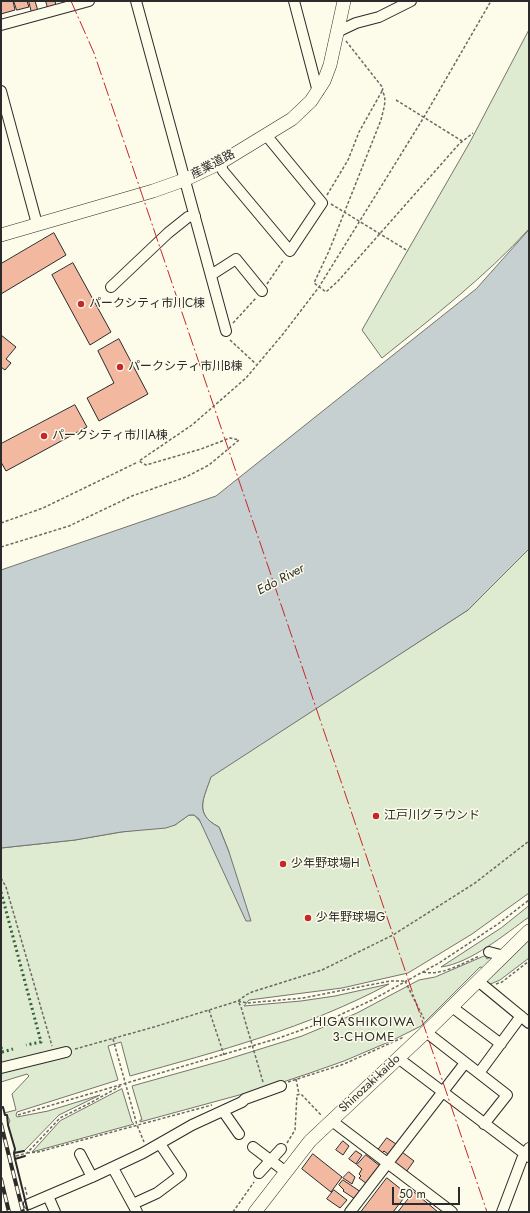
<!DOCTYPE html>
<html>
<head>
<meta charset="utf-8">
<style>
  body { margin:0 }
  #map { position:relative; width:530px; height:1213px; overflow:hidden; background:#fdfbea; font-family:Jost,sans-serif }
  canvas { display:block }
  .frame { position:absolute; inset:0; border:2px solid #2b2b2b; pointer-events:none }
  .scale { position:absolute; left:392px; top:1187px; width:68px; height:18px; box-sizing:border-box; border:2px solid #2b2b2b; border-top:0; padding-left:5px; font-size:12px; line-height:14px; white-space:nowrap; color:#2b2b2b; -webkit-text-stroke:3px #fdfbea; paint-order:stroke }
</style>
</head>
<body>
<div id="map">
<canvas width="530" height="1213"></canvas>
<div class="frame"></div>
<div class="scale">50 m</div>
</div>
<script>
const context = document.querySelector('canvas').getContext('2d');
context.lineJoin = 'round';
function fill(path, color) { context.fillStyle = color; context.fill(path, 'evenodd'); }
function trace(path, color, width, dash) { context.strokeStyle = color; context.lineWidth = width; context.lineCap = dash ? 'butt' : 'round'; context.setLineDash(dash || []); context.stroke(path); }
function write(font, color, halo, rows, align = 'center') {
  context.font = font + ' Jost,"Noto Sans JP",sans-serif'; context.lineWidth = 3; context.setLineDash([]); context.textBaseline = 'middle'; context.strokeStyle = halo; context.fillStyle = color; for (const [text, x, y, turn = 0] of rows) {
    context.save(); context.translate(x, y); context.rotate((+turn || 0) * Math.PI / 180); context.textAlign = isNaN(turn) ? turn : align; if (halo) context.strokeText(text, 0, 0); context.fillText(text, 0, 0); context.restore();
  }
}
const green = new Path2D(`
  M529,30V229C485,277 433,317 382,358L362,330L470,142Z
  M529,549V893L472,934L408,973L342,988L249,1000L244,1006L301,1001L335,996L389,984C307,1028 219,1051 130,1076L121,1042L108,1046L118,1080L17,1112L16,1115L17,1117L48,1111L100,1095L59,1115L24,1151L14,1153L15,1149L8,1125L10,1121L7,1115H5L4,1113L16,1110L12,1094L29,1076L27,1074L1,1082V848L75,840L121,832L175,825L189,815H194L229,852L219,827C193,814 204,798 211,776L468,610Z
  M529,906V917C505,934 471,963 441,967L501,928Z
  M529,938V958L500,980L488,985L487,980Z
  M485,956L487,959L492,956H494L485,968L480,967L421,1026L391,1041L344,1061L310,1073L265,1088L140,1122V1120H142L132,1086L225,1060L302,1036L357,1013L419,980L435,977Z
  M122,1089L132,1122L134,1124L32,1152L60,1121Z`);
fill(green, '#deebd1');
trace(green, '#74746e', 1);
const water = new Path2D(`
  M529,230V549L468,610L211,777C204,798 193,814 219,827L229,852L251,921H246L199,819L194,815H189L175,825L166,828L121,832L75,840L1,848V570L216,496L476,289Z`);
fill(water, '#c7d0d0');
trace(water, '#74746e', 1);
const building = new Path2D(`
  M1,1H13L15,10L1,14Z
  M14,1H27L29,7L17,10Z
  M29,1H35L38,11L32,13Z
  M46,1H55L56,6L48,8Z
  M54,233L66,255L1,294V264Z
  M73,263L111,332L90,345L52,275Z
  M1,335L16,347L6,359L11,363L5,370L1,367Z
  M119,339L148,394L99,421L87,398L114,383L98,351Z
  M75,405L87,427L6,471L1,462V444Z
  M387,1138L396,1144L389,1155L384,1151L382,1153L378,1150Z
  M343,1141L349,1146L343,1155L336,1150Z
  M356,1151L362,1155L356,1164L349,1159Z
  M402,1152L414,1161L406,1172L394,1163Z
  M313,1154L342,1177L331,1192L302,1169Z
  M366,1155L380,1166L367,1184L359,1178L361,1176L359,1174L362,1169L357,1165Z
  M349,1172L355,1177L352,1184L343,1178Z
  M387,1178L407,1194L393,1212H361Z
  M343,1180L361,1192L355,1199L343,1191L344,1190L339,1185Z
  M334,1190L347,1200L340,1208L327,1199Z
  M414,1192L438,1212H401L399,1211Z`);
fill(building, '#f2b8a0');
trace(building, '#2b2b2b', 1);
const minor = new Path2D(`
  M136,1L226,331
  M294,1L318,92
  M1,25L89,1
  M337,32L356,23L379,17L411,1
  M1,91L37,224
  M220,163L223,171L290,251L322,203L266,135
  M211,275L236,259L262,291
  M111,287L168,233L188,217L195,216
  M489,952L504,956
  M478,981L529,1023
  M452,1007L501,1044
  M426,1032L507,1095L484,1124
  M398,1058L529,1157
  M1,1068L66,1052
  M479,1073L521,1016
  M223,1111L239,1134
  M332,1121L452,1212
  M253,1147L286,1172
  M80,1154L92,1177
  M113,1168L137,1212
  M259,1173L281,1149
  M48,1196L55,1212
  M29,1204L92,1177L143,1153L192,1125L242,1102L245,1099L281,1086
  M133,1204L157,1193L181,1175L160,1144
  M350,1212L465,1063
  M502,1212L522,1159L529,1148`);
const major = new Path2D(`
  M1,235L153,191L184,180L220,163L292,119L311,101L324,81L330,65L344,1
  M255,1212L310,1141L426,1032L529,931`);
trace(minor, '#2b2b2b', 12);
trace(major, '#2b2b2b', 14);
trace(new Path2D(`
  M346,41L383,88L382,91C388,99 383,110 381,120L329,251L314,283L326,292L338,281L459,144L473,133
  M396,100L462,141
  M327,195L348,160L359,132L382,91
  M331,204L408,251
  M267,284L284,259
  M233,323L256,298
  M230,340L256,364
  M1,523L43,508L138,462
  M1,547L69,526L132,496L186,477L209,465L239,440L230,438L201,449L146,465L139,461L192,425L246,378L283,334L319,287L424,117L491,1
  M1,878L6,887L52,1046
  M423,972C443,976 462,963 480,956
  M405,981L424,1019
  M496,984L502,982L529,961
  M209,1010L224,1055
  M113,1039L137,1125L144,1142
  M75,1049L154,1027L238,1001L247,1003L303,998L390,981H405
  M296,1079L299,1094
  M263,1082L241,1007L238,1001L246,995L252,992L322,970L393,935L475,883L529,841
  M288,1082L344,1064L404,1037
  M18,1115L279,1038L329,1020L372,1000L439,963L498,924L529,900
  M287,1143L295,1130L297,1095L301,1094L322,1116
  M27,1153L38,1152L212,1105
  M16,1156L27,1153L60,1118L92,1102L122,1085
  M25,1187L27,1195
  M233,1212L254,1182`), '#6a6964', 1.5, [3, 2]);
trace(minor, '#fdfbea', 10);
trace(major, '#fdfbea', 13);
const rail = new Path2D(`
  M1,1124L23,1212
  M1,1179L9,1212`);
trace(rail, '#2b2b2b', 4);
trace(rail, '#fdfbea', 2.5, [8]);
trace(new Path2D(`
  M1,892L41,1042L26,1045
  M1,1047L2,1052L13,1049`), '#34623c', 3, [2, 3]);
trace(new Path2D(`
  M1,1108L3,1107L5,1115H7L8,1125L15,1149L14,1153
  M24,1151L14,1153L15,1159L25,1156
  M15,1159L28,1212`), '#2b2b2b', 2);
trace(new Path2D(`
  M71,1L94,53L487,1212`), '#c62828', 1, [14, 3, 2, 3]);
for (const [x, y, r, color] of [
  [81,304,4,"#c62828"],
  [120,367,4,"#c62828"],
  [44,436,4,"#c62828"],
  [376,816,4,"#c62828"],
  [283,864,4,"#c62828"],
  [308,918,4,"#c62828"]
]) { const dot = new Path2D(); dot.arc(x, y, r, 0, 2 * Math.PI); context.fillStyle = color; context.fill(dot); trace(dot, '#fdfbea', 1.5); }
write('12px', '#2b2b2b', '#fdfbea', [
  ["産業道路",213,165,-28],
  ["Shinozaki-kaido",370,1084,-43]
]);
write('12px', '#2b2b2b', '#fdfbea', [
  ["パークシティ市川C棟",89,304],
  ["パークシティ市川B棟",128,367],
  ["パークシティ市川A棟",52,436],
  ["江戸川グラウンド",384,816],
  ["少年野球場H",291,864],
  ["少年野球場G",316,918]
], 'left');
write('italic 13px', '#2b2b2b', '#fdfbea', [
  ["Edo River",281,580,-28]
]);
context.letterSpacing = '1px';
write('13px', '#2b2b2b', '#fdfbea', [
  ["HIGASHIKOIWA",364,1023],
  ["3-CHOME",364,1038]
]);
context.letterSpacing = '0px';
</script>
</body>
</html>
